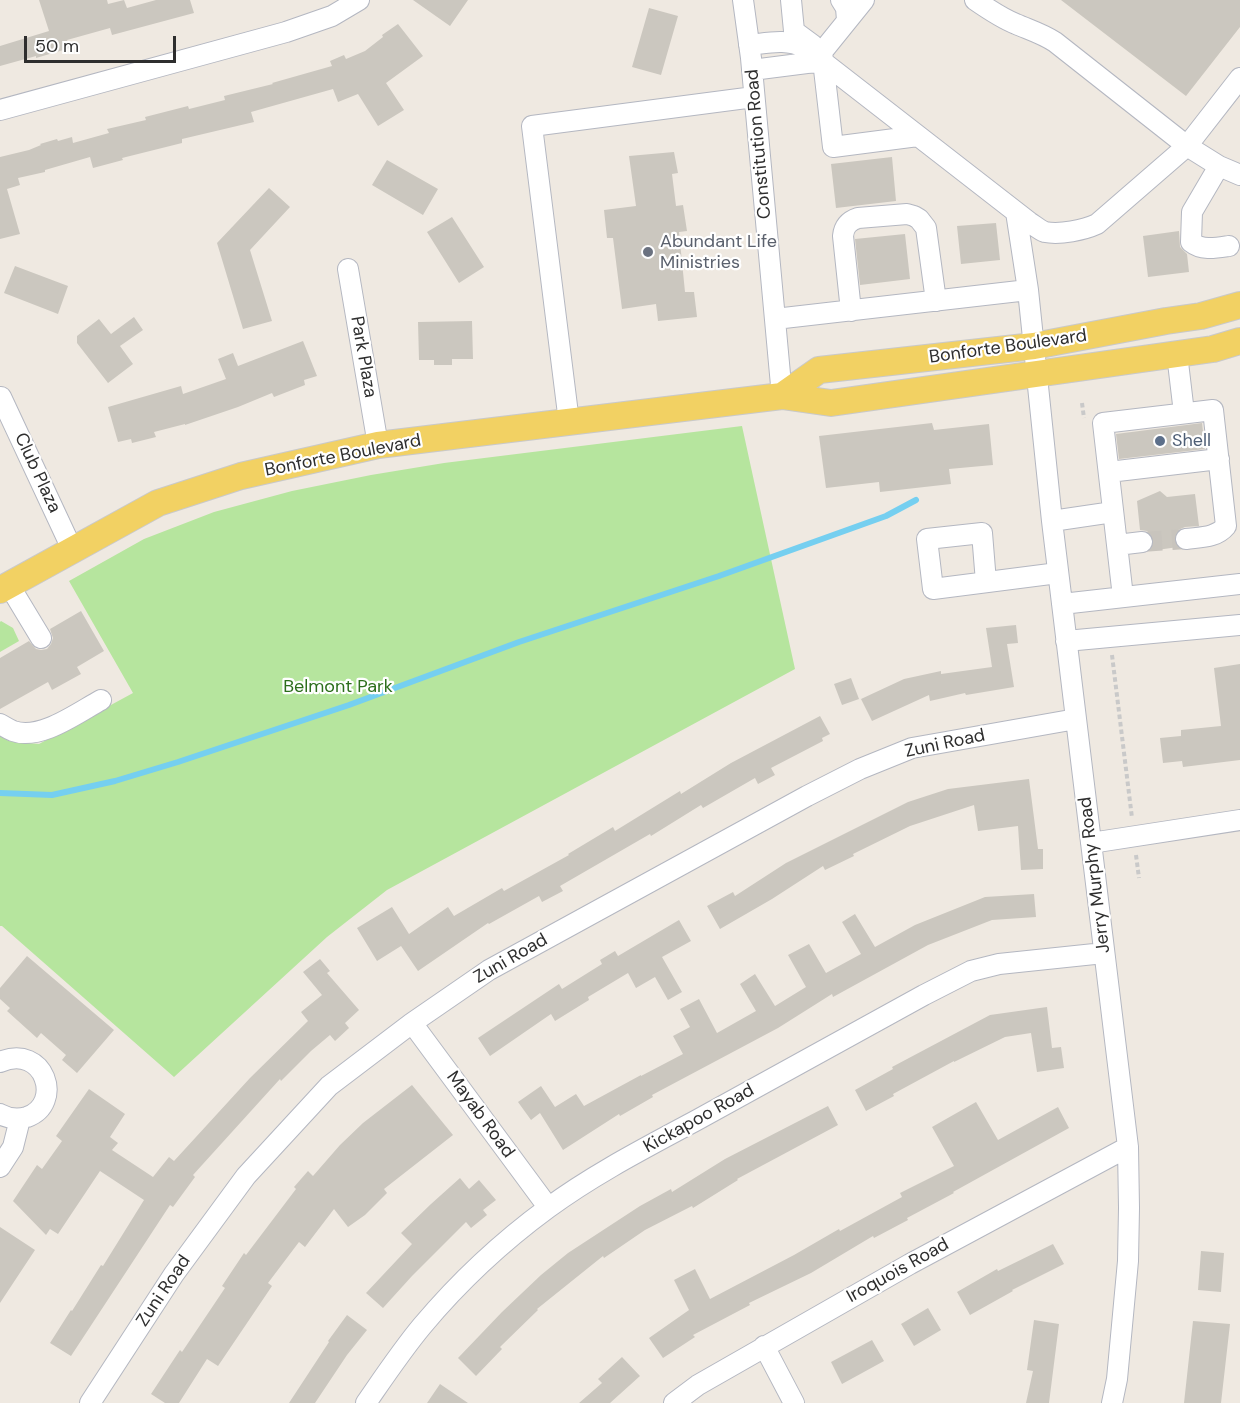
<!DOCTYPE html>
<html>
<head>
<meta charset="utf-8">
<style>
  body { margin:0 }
  #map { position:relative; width:1240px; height:1403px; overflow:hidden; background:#efe9e1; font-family:"DM Sans",sans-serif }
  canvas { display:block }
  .scale { position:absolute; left:24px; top:36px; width:152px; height:27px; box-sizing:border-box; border:3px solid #2e2e2e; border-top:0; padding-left:8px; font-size:18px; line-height:21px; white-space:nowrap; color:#2e2e2e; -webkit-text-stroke:4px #fff; paint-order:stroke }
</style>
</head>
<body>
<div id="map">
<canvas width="1240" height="1403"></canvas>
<div class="scale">50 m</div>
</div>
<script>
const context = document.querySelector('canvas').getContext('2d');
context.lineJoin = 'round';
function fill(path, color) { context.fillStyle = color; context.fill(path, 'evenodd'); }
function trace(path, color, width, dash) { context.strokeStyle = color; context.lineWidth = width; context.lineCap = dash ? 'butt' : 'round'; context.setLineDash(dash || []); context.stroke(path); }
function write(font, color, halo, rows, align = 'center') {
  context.font = font + ' "DM Sans",sans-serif'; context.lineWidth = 4.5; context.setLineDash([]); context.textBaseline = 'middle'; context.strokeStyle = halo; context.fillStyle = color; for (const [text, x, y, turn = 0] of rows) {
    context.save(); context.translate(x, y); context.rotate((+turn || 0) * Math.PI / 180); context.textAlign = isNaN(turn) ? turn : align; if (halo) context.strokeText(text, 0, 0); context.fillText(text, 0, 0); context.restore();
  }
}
fill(new Path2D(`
  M742,426L795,669L387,890L327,937L174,1077L2,926H0V736L9,741L39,744L133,693L69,581L144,539L214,512L292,491L371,475L444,463Z
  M1,621L13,628L19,641L0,652V622Z`), '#b6e59e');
trace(new Path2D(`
  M0,793L52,795L115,781L178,762L349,705L519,642L719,576L886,516L916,500`), '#75cff0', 6);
fill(new Path2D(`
  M39,0H107L108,4L124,0L127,8L156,0H190L194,13L112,35L110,28L67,40L70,48L36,58V56L0,66V46L49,31Z
  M413,0H468L450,26Z
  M1061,0H1240V27L1186,96Z
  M649,8L678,16L661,75L632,67Z
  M398,24L423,56L386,83L404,110L378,126L358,94L338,102L333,89L251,112L254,122L182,139V143L122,158L123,160L93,168L90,157L45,170V172L18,178L20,185L7,189L20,234L0,239V157L29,150L41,145L40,144L57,139L58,141L72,137L73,143L109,133L107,129L146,120L145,117L188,106L189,109L225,100L224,96L273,84L272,83L332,66L330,61L344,55L346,59L365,51L383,37L382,35Z
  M674,152L678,173L672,174L676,206L683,205L687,231L679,232L685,292H694L697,317L658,321L656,304L622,309L613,238H607L604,210L636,206L629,156Z
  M892,157L896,201L836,208L831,164Z
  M387,160L438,189L423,215L372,185Z
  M269,188L290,207L250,250L272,321L243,329L217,243Z
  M452,217L484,267L459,283L427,232Z
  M996,223L1000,260L961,264L957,226Z
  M1179,231L1180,247L1187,254L1189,272L1148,277L1143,236Z
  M905,234L910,279L860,285L855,239Z
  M15,266L68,286L58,314L4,293Z
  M134,317L143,330L120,346L133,364L108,383L77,343V336L99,319L111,334Z
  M472,321L473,359H452V365H434V360H419L418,322Z
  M303,341L317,376L304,380L305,385L274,397L272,393L238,407L185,425V424L154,432L156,437L132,443L131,439L118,442L108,407L181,386L183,394L226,379L218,359L233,353L238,366Z
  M932,423L934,430L989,424L993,465L949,469L951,484L880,492L879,482L826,488L819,436Z
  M1202,423L1205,449L1119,459L1116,434Z
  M1160,491L1167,497L1195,494L1199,526L1185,527L1178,530L1175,535L1174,540L1178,547L1150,551L1153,546L1154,540L1152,535L1147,531L1140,530L1137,501Z
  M81,611L104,651L77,667L81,674L52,690L48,682L0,709V658L29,641L36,649L41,650L47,649L51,644L53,638L50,629Z
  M1016,625L1018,643L1007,644L1014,687L966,695L965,693L930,701L929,695L872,721L861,699L904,679L941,671V674L992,667L986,628Z
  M1240,664V760L1183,767L1182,761L1163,763L1160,738L1181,736V730L1221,726L1214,668Z
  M851,678L859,699L842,705L834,684Z
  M820,716L830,734L822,738L823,741L771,768L775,775L758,784L755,778L703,808L701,805L651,836L650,834L560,886L563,891L542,902L539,896L489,924L488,923L418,971L401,946L377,961L357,928L392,907L409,934L448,907L454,916L502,888L504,891L569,855L568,854L613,827L615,831L680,791L681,794L731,763Z
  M1029,779L1038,849H1043V869L1021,870L1018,826L978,831L974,805L910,826L853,854L854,856L825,870L823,866L772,899L720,929L707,906L733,892L735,896L786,863L908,802L948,789Z
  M1034,894L1036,917L992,920L928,945L833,997L832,994L778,1028L652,1095L653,1097L620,1116L619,1114L563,1150L540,1113L531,1120L518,1102L541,1086L555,1107L576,1094L584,1106L641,1075V1076L683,1054L673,1036L690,1027L680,1009L699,999L717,1033L756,1011L740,984L755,974L775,1006L806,987L788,955L809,944L826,973L861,954L842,922L855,914L875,947L915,925L985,897Z
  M679,920L691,941L662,957L682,992L668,1000L655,977L636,988L628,973L588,997L589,1000L555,1021L551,1014L490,1056L478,1038L559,984L562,989L602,964L600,960L615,951L618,956Z
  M27,956L114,1030L77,1073L62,1060L66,1055L41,1033L37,1038L7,1011L10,1008L0,999V988Z
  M320,959L330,971L327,973L359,1010L345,1023L349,1028L335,1041L330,1035L311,1051L281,1081L280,1079L193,1175L195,1177L173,1207L170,1205L71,1356L50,1343L71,1310L72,1311L101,1265L103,1266L144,1200L100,1171L58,1234L50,1229L46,1235L13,1201L37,1165L42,1169L62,1141L56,1136L89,1089L125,1114L110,1137L118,1143L112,1150L153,1177L169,1157L174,1161L250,1078L308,1021L301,1012L322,995L303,972Z
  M1047,1007L1052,1048L1061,1047L1064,1068L1037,1072L1031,1033L1005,1037L954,1062V1061L893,1094L894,1096L866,1111L855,1090L893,1069L892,1067L990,1015Z
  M412,1085L453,1135L384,1189L387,1193L365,1215L348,1227L334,1209L305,1247L299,1242L268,1283L272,1286L218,1366L207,1359L179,1403H165L151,1394L180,1350L182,1352L225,1288L222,1286L244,1253L246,1255L296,1189L294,1187L308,1171L313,1176L340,1145L363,1123Z
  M976,1102L998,1140L1058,1107L1069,1128L953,1192L954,1193L907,1218L908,1220L874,1238L873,1236L811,1273L749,1303L750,1305L693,1335L695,1337L663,1358L649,1338L689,1310L674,1280L695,1269L710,1299L794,1255L839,1229L840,1231L902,1197L900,1193L954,1166L932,1127Z
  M828,1106L838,1125L737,1179L738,1180L693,1208L692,1206L645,1230L604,1258L603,1256L537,1309L538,1310L500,1347L502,1349L476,1376L458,1358L502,1312L541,1275L568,1253L640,1206L671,1189L672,1192L725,1159Z
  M460,1178L469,1189L479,1180L496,1200L483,1210L487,1215L471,1228L466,1222L412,1276L383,1308L366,1293L412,1244L401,1233L431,1204Z
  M0,1227L35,1250L0,1303Z
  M1053,1244L1064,1264L1012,1290L1013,1291L970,1315L957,1292L997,1269L998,1271Z
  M1201,1251L1224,1253L1221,1292L1198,1290Z
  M928,1308L941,1330L914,1346L901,1324Z
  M347,1315L367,1330L347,1355L315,1403H289L329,1342L328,1341Z
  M1034,1320L1059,1324L1049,1403H1026L1033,1371L1027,1370Z
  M1193,1321L1230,1324L1221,1403H1184Z
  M872,1340L884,1361L842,1384L831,1362Z
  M622,1357L640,1376L610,1403H579L602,1383L598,1379Z
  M440,1384L468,1403H427Z`), '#cbc7bf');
trace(new Path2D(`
  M1142,542L1186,539`), '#c8c4bd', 20, [20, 10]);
const minor = new Path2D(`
  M743,0L751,58L782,396
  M791,0L794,31L813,45
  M841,0L846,8L847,20
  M864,0L822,52L833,147L918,136
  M975,0C988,9 1001,18 1016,24C1030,30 1043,34 1055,42L1187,146L1219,166L1240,175
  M749,45C768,43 787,38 805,48L1029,222C1034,225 1039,230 1045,232C1060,235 1084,230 1097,224L1187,146L1240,78
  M752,70L807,63L822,62
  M0,110L286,32L332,16L359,0
  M1219,166L1192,212L1191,242C1202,251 1216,248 1229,246
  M1016,212L1028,290L1052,521L1128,1147L1129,1208L1128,1261L1117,1379L1112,1403
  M348,269L378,445
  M851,311L843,236C844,226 849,221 858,218L907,214L914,216L919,219L926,228L936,301
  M775,319L1028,290
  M1177,354L1184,413
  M1,397L72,549
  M569,422L532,126L754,97
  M1109,472L1219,459
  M1052,521L1113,512
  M1117,545L1142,542
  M986,582L982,533L927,539L933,589L1058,573
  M9,585L41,638
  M1123,597L1103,423L1213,410L1226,526C1216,538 1201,537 1186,539
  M1062,604L1240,584
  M1066,641L1240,625
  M0,724C4,726 8,729 13,731C40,741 77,713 101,700
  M1091,843L1240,820
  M412,1023L548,1207
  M0,1062C45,1043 64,1104 27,1117C17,1120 9,1119 0,1114
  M0,1167L13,1147L20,1119
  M764,1346L794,1403
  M90,1403L174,1274L246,1176L329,1086L412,1023L489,970L807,796L860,769L912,748L1076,719
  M366,1403C384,1377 402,1350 422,1326C458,1283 503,1241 548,1208C594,1174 647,1147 697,1120C772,1078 848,1037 924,995L971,971L999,964L1104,953
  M674,1403L698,1385L910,1264L1128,1147`);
const major = new Path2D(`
  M782,396L819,370L1034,346L1166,321L1201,316L1240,305
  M0,590L158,503L241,476L378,445L782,396L831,403L1213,349L1240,341`);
trace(minor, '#b4b7c1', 22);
trace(major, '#c9c9c9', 28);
trace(new Path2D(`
  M1082,403L1084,418
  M1112,655L1132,818
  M1136,855L1139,878`), '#c9c9c9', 4, [4.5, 3]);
trace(minor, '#fff', 20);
trace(major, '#f2d163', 26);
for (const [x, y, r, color] of [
  [648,252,6,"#6b7280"],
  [1160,441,6,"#5c6f8a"]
]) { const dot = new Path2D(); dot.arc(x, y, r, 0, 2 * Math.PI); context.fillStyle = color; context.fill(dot); trace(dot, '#fff', 2); }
write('18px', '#2e2e2e', '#fff', [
  ["Constitution Road",759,144,-95],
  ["Bonforte Boulevard",1008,347,-8],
  ["Park Plaza",363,357,80],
  ["Bonforte Boulevard",343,456,-11],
  ["Club Plaza",37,473,65],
  ["Zuni Road",945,744,-12],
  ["Jerry Murphy Road",1095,875,-97],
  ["Zuni Road",511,959,-30],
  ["Mayab Road",480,1115,54],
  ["Kickapoo Road",699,1119,-29],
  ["Iroquois Road",898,1271,-29],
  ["Zuni Road",164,1291,-56]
]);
write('18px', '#5b616d', '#fff', [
  ["Abundant Life",660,242],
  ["Ministries",660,263]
], 'left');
write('18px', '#4e5e75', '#fff', [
  ["Shell",1172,441]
], 'left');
write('18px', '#2c6e1b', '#fff', [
  ["Belmont Park",338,687]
]);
</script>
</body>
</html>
